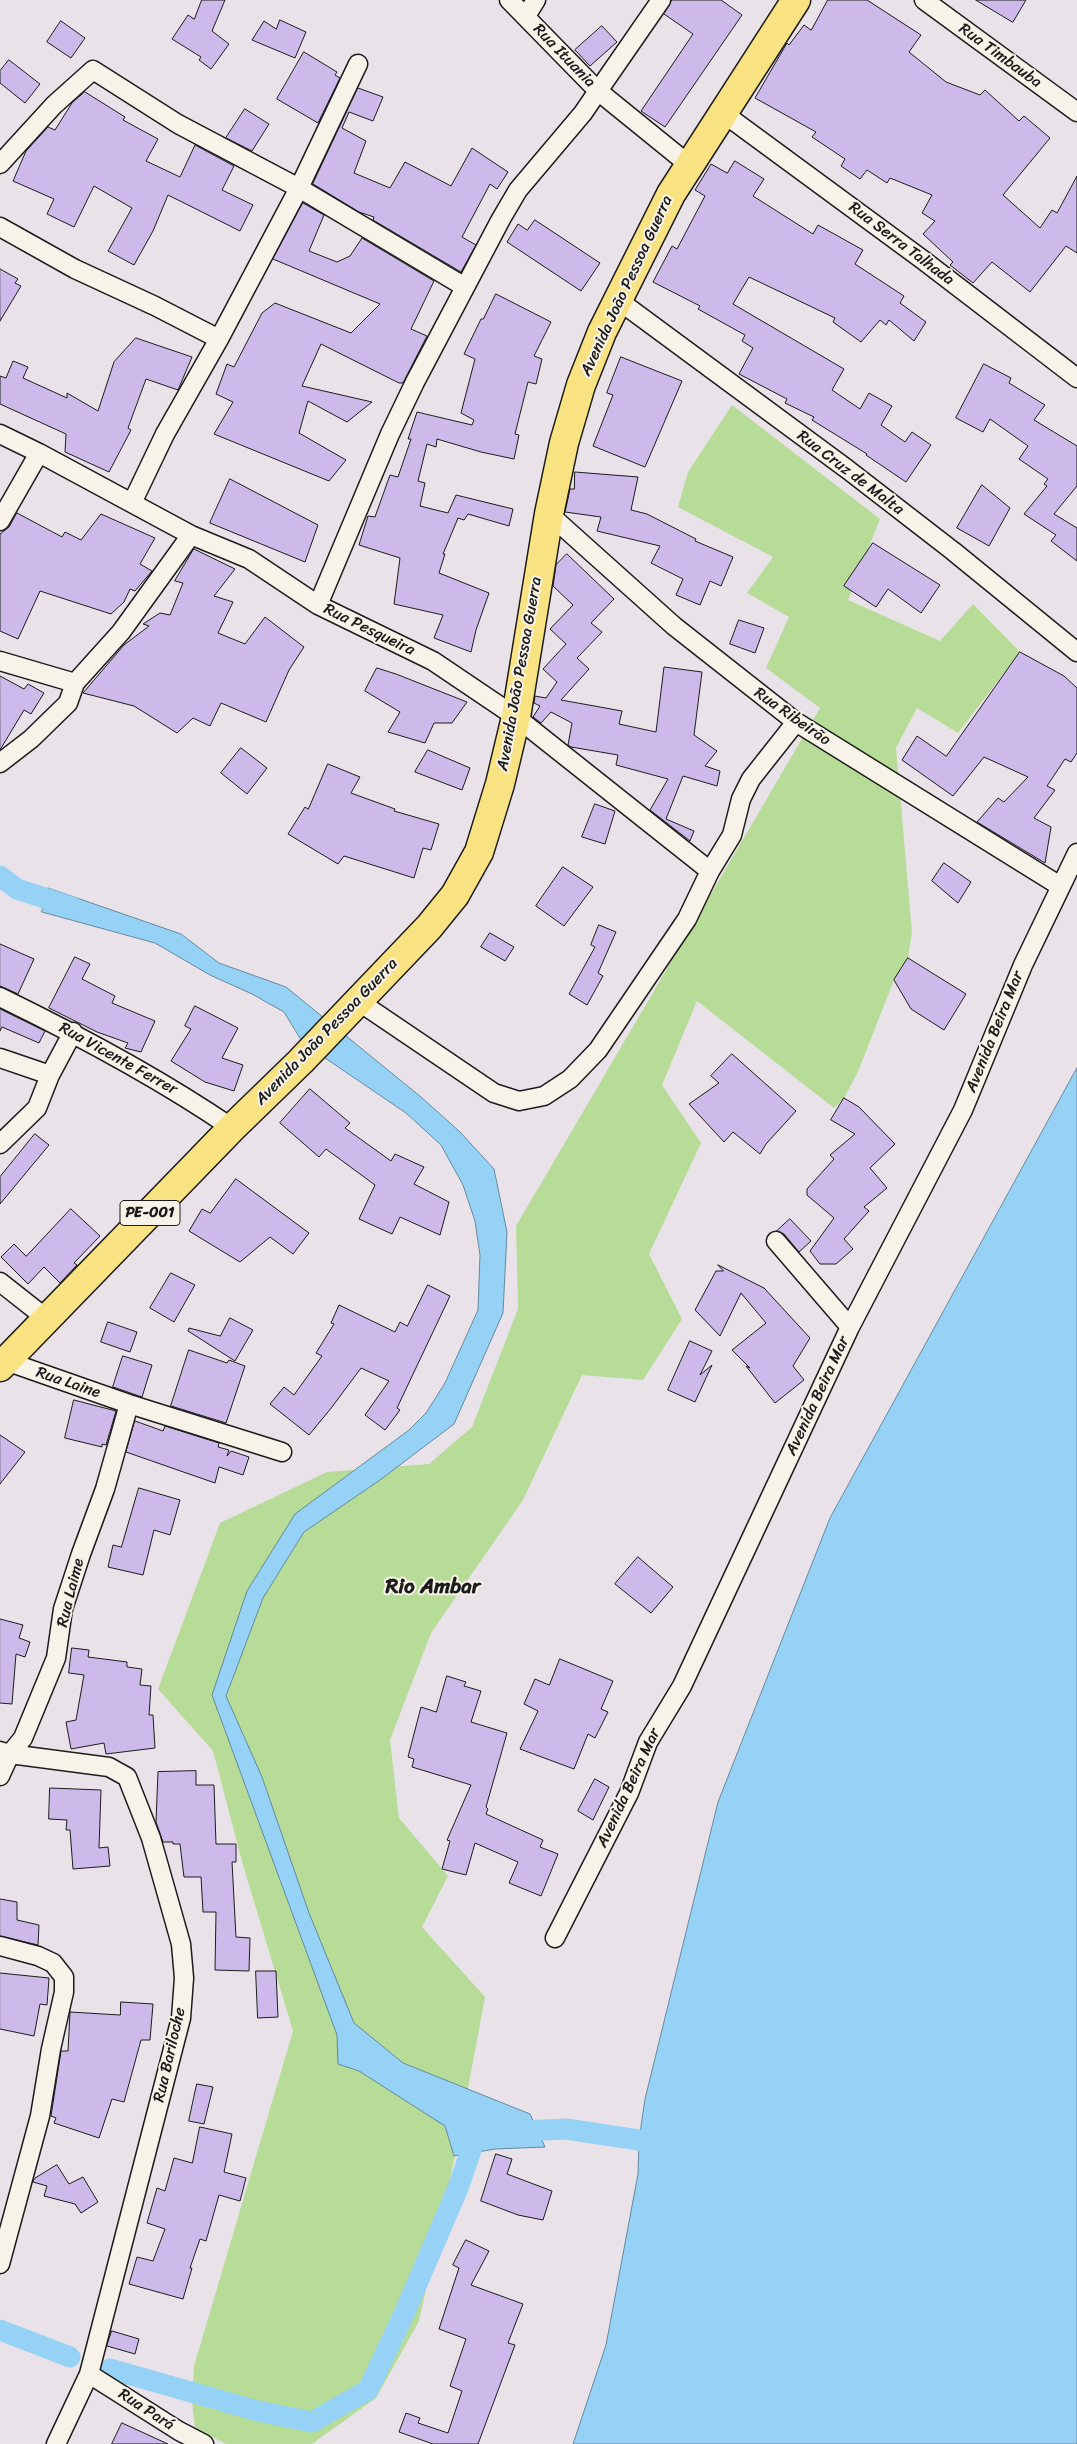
<!DOCTYPE html>
<html>
<head>
<meta charset="utf-8">
<style>
  body { margin:0 }
  canvas { display:block; background:#eae2e9 }
</style>
</head>
<body>
<canvas width="1077" height="2444"></canvas>
<script>
const context = document.querySelector('canvas').getContext('2d');
context.lineJoin = 'round';
function fill(path, color) { context.fillStyle = color; context.fill(path, 'evenodd'); }
function trace(path, color, width, dash) { context.strokeStyle = color; context.lineWidth = width; context.lineCap = dash ? 'butt' : 'round'; context.setLineDash(dash || []); context.stroke(path); }
function write(font, color, halo, rows, align = 'center') {
  context.font = font + ' Sriracha,sans-serif'; context.lineWidth = 4; context.setLineDash([]); context.textBaseline = 'middle'; context.strokeStyle = halo; context.fillStyle = color; for (const [text, x, y, turn = 0] of rows) {
    context.save(); context.translate(x, y); context.rotate((+turn || 0) * Math.PI / 180); context.textAlign = isNaN(turn) ? turn : align; if (halo) context.strokeText(text, 0, 0); context.fillText(text, 0, 0); context.restore();
  }
}
fill(new Path2D(`
  M732,405L880,519L848,600L940,641L973,604L1020,652L958,733L917,708L896,748L912,932L908,958L894,980L857,1074L844,1098L834,1108L697,1001L662,1085L701,1143L649,1254L682,1319L643,1380L582,1375L523,1500L431,1633L390,1740L399,1818L448,1876L422,1927L485,1997L458,2142L419,2321L376,2398L312,2444H226L195,2428L192,2402L194,2366L293,2031L243,1865L213,1751L158,1689L220,1523L327,1472L429,1464L472,1427L518,1309L516,1226L820,708L766,668L789,617L747,593L773,557L678,507L688,472Z`), '#b6dc98');
const water = new Path2D(`
  M48,888L181,934L219,963L286,987L421,1097L460,1132L494,1169L507,1232L503,1313L454,1424L380,1480L304,1532L263,1598L226,1696L262,1777L309,1913L354,2023L403,2063L530,2114L545,2147L495,2149L454,2156L445,2126L359,2071L338,2064L337,2035L212,1695L247,1591L295,1514L409,1430L426,1413L445,1383L478,1310L480,1255L475,1221L463,1185L441,1145L406,1113L303,1043L284,1012L252,994L210,975L155,943L42,912Z
  M1077,1068V2444H573L606,2345L638,2174L639,2140L645,2099L718,1802L830,1518Z`);
fill(water, '#95d2f5');
trace(water, '#65899e', 1);
trace(new Path2D(`
  M0,876L17,889L72,907
  M0,2330L70,2357
  M110,2369L258,2411L312,2422L368,2390L404,2314L458,2188L477,2133L566,2129L639,2140`), '#95d2f5', 21);
const building = new Path2D(`
  M202,0H225L212,31L229,44L211,69L199,60L201,57L172,39L188,15L194,19Z
  M672,0H721L742,15L665,127L641,111L693,34L664,14Z
  M828,0H867L921,35L909,52L946,82L980,95L985,90L1019,121L1024,116L1050,138L1003,195L1040,228L1052,210L1057,213L1077,176V253L1066,246L1030,292L992,262L973,283L950,265L953,262L923,234L935,221L922,213L932,195L890,178L887,183L867,170L860,179L841,166L845,159L812,137L816,132L755,98L787,43L789,45L804,25L811,30Z
  M976,0H1026L1013,22Z
  M280,20L306,32L295,58L252,40L264,21L276,29Z
  M61,21L85,38L71,58L47,42Z
  M602,26L617,42L590,66L575,50Z
  M304,52L337,72L335,75L340,78L318,123L277,99Z
  M9,60L40,84L25,103L0,83V71Z
  M358,88L383,97L373,121L349,112L342,128L366,141L354,173L390,188L405,162L451,186L472,148L508,172L497,189L490,184L462,237L476,245L461,272L373,220L374,217L359,212L313,184Z
  M85,92L125,117L123,120L158,139L146,161L180,177L195,145L234,166L222,190L253,205L240,231L168,195L153,231L134,265L108,251L132,208L94,186L74,227L47,214L54,199L13,181L26,151L48,127L55,130L72,103Z
  M245,109L269,124L252,151L226,138Z
  M735,161L764,179L753,196L813,234L818,225L863,250L855,264L904,296L900,303L926,322L914,341L889,320L886,325L880,320L861,342L833,322L835,318L749,277L733,304L844,369L832,390L860,409L869,393L892,406L881,425L905,442L912,432L931,445L906,482L866,455L867,454L812,420L814,417L785,403L787,399L739,374L753,348L742,341L745,335L698,309L700,306L653,282L672,246L677,249L705,196L695,190L711,164L727,173Z
  M303,203L324,215L309,251L337,262L350,256L362,238L434,281L411,329L427,336L403,383H399L321,344L302,386L372,402L347,422L308,401L299,433L346,460L329,481L214,434L233,402L216,394L227,364L234,367L262,313L275,303L351,333L380,304L273,259Z
  M535,220L600,263L581,291L507,242L518,224L527,230Z
  M0,269L18,279L15,283L21,286L0,321Z
  M496,294L551,322L534,356L542,359L536,384L528,382L515,434L519,435L514,459L481,452L437,439L436,447L427,444L418,481L425,483L420,506L448,513L456,495L513,509L509,526L468,514L464,520L458,518L443,554H445L439,573L489,593L476,630L471,652L434,638L443,615L394,604L400,558L359,545L368,516L375,517L390,475L398,477L411,439H408L417,412L472,425L474,420L461,413L475,359L464,354L481,319H483Z
  M136,338L192,357L178,390L146,379L128,428L131,430L109,472L65,452L66,434L0,404V376L6,378L13,361L28,367L23,378L67,398V393L98,411L114,362Z
  M621,357L682,381L645,467L593,446L613,395L607,393Z
  M984,364L1011,378L1009,383L1045,405L1034,420L1077,446V486L1054,514L1077,528V561L1051,541L1056,535L1024,514L1047,486L1044,484L1048,479L1019,459L1028,446L990,419L983,432L956,418Z
  M575,472L638,477L631,510L647,514L696,539L695,541L733,557L721,586L710,581L700,605L676,595L683,579L651,563L660,546L597,531L601,517L565,512L570,489H574Z
  M230,479L318,525L305,562L210,523Z
  M982,485L1010,508L989,546L957,528Z
  M17,513L62,537L65,532L81,540L101,514L155,538L140,564L152,571L135,591L130,589L124,602L111,614L40,591L18,639L0,631V534L9,527Z
  M873,543L940,585L921,613L888,589L876,607L844,586Z
  M194,549L235,569L214,596L233,602L218,633L245,644L265,617L304,647L289,670L266,722L221,703L210,726L193,718L177,733L134,706L83,693L124,645L149,626L143,624L160,613L170,615L183,583L175,581Z
  M567,554L614,599L591,623L602,632L577,658L589,669L561,700L622,711L619,724L656,732L664,667L702,672L694,735L717,751L705,766L720,771L717,786L683,776L666,819L694,831L690,841L650,810L668,779L616,765L618,755L571,747L568,745L572,723L551,712L541,723L533,717L540,706L534,703L535,696L546,698L557,682L543,669L566,644L550,629L573,605L553,586L556,565Z
  M739,620L764,628L755,653L730,644Z
  M1020,652L1064,676L1077,688V753L1071,762L1065,759L1047,786L1055,790L1034,818L1051,827L1045,863L977,822L998,798L1004,802L1028,777L984,757L953,796L902,760L917,736L946,756Z
  M377,668L396,674L467,702L452,723H434L425,743L388,732L400,712L365,691Z
  M0,676L24,689L28,684L44,693L31,714L24,710L0,750Z
  M241,748L267,768L247,794L221,773Z
  M428,750L470,768L462,790L415,772Z
  M328,764L360,777L351,793L395,809L394,811L439,824L431,850L423,848L414,878L344,856L338,864L288,834L305,807L308,809Z
  M595,804L615,811L605,844L582,837Z
  M944,863L971,882L958,903L932,881Z
  M563,867L593,887L564,926L536,906Z
  M599,925L616,932L598,973L603,976L587,1005L569,994L595,947L591,945Z
  M490,933L514,947L505,961L481,947Z
  M0,944L34,959L18,994L0,986Z
  M75,957L90,964L82,979L115,996L112,1003L155,1021L141,1052L125,1048L128,1043L97,1032L49,1008Z
  M908,958L966,994L944,1030L911,1009L894,980Z
  M195,1006L238,1028L222,1058L243,1065L234,1091L205,1082L171,1061L191,1029L185,1026Z
  M0,1009L45,1031L39,1043L2,1027L0,1031Z
  M732,1054L796,1111L766,1144L760,1154L733,1132L724,1142L689,1104L719,1083L711,1076Z
  M310,1089L350,1123L345,1128L391,1161L395,1154L424,1167L414,1184L449,1202L440,1235L400,1217L392,1234L359,1219L375,1185L326,1149L319,1157L280,1123Z
  M844,1098L859,1107L895,1144L870,1168L887,1188L864,1207L869,1211L844,1239L853,1249L836,1264H820L810,1251L834,1218L807,1195V1189L834,1159L830,1155L855,1134L831,1120Z
  M35,1134L49,1145L0,1204V1177Z
  M236,1179L309,1233L293,1254L270,1237L240,1262L189,1231L202,1209L210,1213Z
  M71,1209L100,1236L74,1263L77,1265L60,1283L44,1267L28,1284L1,1257L14,1244L26,1256Z
  M790,1219L811,1241L799,1252L784,1234L777,1231Z
  M718,1265L764,1288L810,1338L793,1366L804,1380L775,1403L746,1366L750,1368L732,1350L766,1323L741,1293L720,1336L695,1310L716,1271H723Z
  M171,1273L195,1285L174,1322L150,1308Z
  M428,1285L450,1296L397,1408L400,1410L385,1430L365,1415L389,1381L361,1368L332,1407L309,1435L270,1404L284,1387L294,1395L322,1356L316,1353L334,1324L331,1323L339,1305L395,1332L400,1322L407,1326Z
  M230,1318L253,1330L235,1361L188,1331L189,1328L220,1336Z
  M108,1322L137,1332L130,1352L101,1342Z
  M690,1341L712,1351L700,1375L712,1365L695,1402L668,1390Z
  M189,1350L227,1363L229,1360L245,1366L226,1423L171,1406Z
  M123,1356L152,1365L142,1397L113,1387Z
  M74,1400L116,1411L106,1445L102,1444V1447L65,1438Z
  M135,1421L163,1431L165,1426L219,1443L218,1447L229,1450L227,1456L231,1451L249,1457L243,1475L219,1467L215,1483L126,1452Z
  M0,1435L25,1452L0,1484Z
  M139,1488L180,1500L170,1535L154,1530L143,1575L108,1567L113,1545L121,1547Z
  M638,1557L673,1587L651,1613L615,1584Z
  M0,1619L23,1625L19,1638L30,1642L25,1657L16,1654L12,1704L0,1703Z
  M72,1648L89,1650L88,1657L127,1662V1667L142,1669L140,1685L151,1686L149,1715H153L155,1748L106,1754L104,1743L71,1749L66,1722L76,1720L84,1675L69,1673Z
  M560,1659L613,1681L601,1709L608,1712L595,1738L588,1734L574,1769L520,1749L538,1711L524,1704L535,1679L549,1685Z
  M447,1676L466,1682L464,1686L481,1691L471,1722L507,1733L486,1807L488,1809L486,1814L543,1840L540,1847L558,1854L541,1896L509,1883L518,1862L475,1843L466,1875L442,1869L450,1841L447,1840L471,1785L412,1767L414,1759L408,1757L421,1707L436,1712Z
  M196,1771V1785H214L216,1844H236V1862H232L236,1937L250,1938L249,1971L215,1970L216,1912H203L201,1877H184L180,1844H173V1842H163L156,1822L158,1772Z
  M595,1779L609,1787L593,1820L578,1811Z
  M50,1788L101,1790L99,1848L108,1847L110,1866L73,1869L70,1830H66L67,1820L49,1819Z
  M0,1899L17,1902V1920L39,1925L38,1945L0,1936Z
  M256,1971H276L278,2017L258,2018Z
  M0,1973L49,1978L47,2005L40,2004L34,2036L0,2029Z
  M121,2002L153,2004L150,2040H141L124,2102L112,2099L99,2138L54,2123L56,2118L51,2116L61,2051H68L70,2012L120,2015Z
  M197,2084L213,2087L204,2124L189,2121Z
  M200,2127L232,2134L224,2172L246,2178L240,2201L219,2195L206,2241L200,2239L190,2268H192L183,2299L129,2284L137,2257L153,2261L165,2229L147,2223L157,2188L165,2191L174,2158L192,2163Z
  M496,2154L512,2159L507,2174L552,2191L543,2220L518,2215L481,2201Z
  M57,2165L69,2184L83,2177L98,2202L81,2213L75,2204L44,2196L47,2186L33,2182L34,2179Z
  M466,2240L489,2251L471,2285L523,2304L508,2343L515,2345L478,2444H433L399,2432L406,2413L420,2418L418,2423L448,2433L462,2391L450,2386L466,2339L439,2329L459,2268L453,2265Z
  M112,2331L139,2339L135,2354L107,2346Z
  M122,2423L168,2444H112Z`);
fill(building, '#cdbaea');
trace(building, '#1c1c1c', 1);
const minor = new Path2D(`
  M509,0L598,91L661,0
  M924,0L1077,112
  M526,16L536,0
  M723,113L923,260L1077,378
  M0,164L54,105L93,70L178,124L299,188L465,287
  M0,227L75,269L155,306L219,339
  M618,300L847,469L953,551L1077,652
  M0,434L39,453L191,535L249,559L318,605L433,661L516,717L710,871
  M132,503L165,434L219,339L299,188L358,64
  M549,514L674,626L796,722L1060,886
  M0,521L39,453
  M318,605L390,434L415,382L501,219L518,190L583,113L598,91L688,164
  M0,661L75,683
  M0,763L31,739L68,703L75,683L121,632L191,535
  M0,997C80,1036 159,1078 232,1128
  M358,1001L494,1093L519,1101L544,1096L570,1079L598,1050L687,919L710,871L732,835L741,799L751,779L796,722
  M0,1058L50,1075
  M0,1144L37,1108L50,1075L73,1032
  M776,1241L850,1327
  M0,1282L47,1319
  M6,1361L129,1404L282,1452
  M0,1751L10,1754L109,1767L127,1777L151,1838L181,1944L184,1978L181,2018L89,2374L56,2444
  M0,1776L10,1754L23,1738L56,1658L63,1609L81,1554L105,1489L129,1404
  M555,1938L629,1793L648,1742L682,1686L850,1327L963,1110L1023,965L1077,853
  M0,1946L38,1956L53,1963L64,1977V1992L51,2049L40,2116L0,2264
  M89,2374L179,2431L204,2444`);
const primary = new Path2D(`
  M0,1367L232,1128L301,1061L429,927L455,895L479,852L500,784L516,717L549,514L564,443L581,385L602,332L671,194L796,0`);
trace(minor, '#1c1c1c', 21);
trace(primary, '#1c1c1c', 31);
trace(minor, '#f7f3e8', 18);
trace(primary, '#f8e281', 28);
for (const [x, y, w] of [
  [150,1213,60]
]) { const box = new Path2D(); box.roundRect(x - w / 2, y - 12.5, w, 25, 4); context.fillStyle = '#f7f3e8'; context.fill(box); trace(box, '#1c1c1c', 1); }
write('bold 15px', '#1c1c1c', null, [
  ["PE-001",150,1213]
]);
write('16px', '#1c1c1c', '#f7f3e8', [
  ["Rua Ituania",564,56,46],
  ["Rua Timbauba",1000,56,36],
  ["Rua Serra Talhada",901,244,37],
  ["Avenida João Pessoa Guerra",627,286,-65],
  ["Rua Cruz de Malta",850,473,37],
  ["Rua Pesqueira",369,630,26],
  ["Avenida João Pessoa Guerra",520,674,-80],
  ["Rua Ribeirão",792,717,35],
  ["Avenida João Pessoa Guerra",327,1032,-46],
  ["Avenida Beira Mar",995,1032,-68],
  ["Rua Vicente Ferrer",118,1059,29],
  ["Rua Laine",68,1383,19],
  ["Avenida Beira Mar",818,1396,-65],
  ["Rua Laime",71,1593,-76],
  ["Avenida Beira Mar",629,1788,-65],
  ["Rua Bariloche",170,2055,-77],
  ["Rua Pará",146,2410,33]
]);
write('bold 21px', '#1c1c1c', '#f7f3e8', [
  ["Rio Ambar",433,1588]
]);
</script>
</body>
</html>
